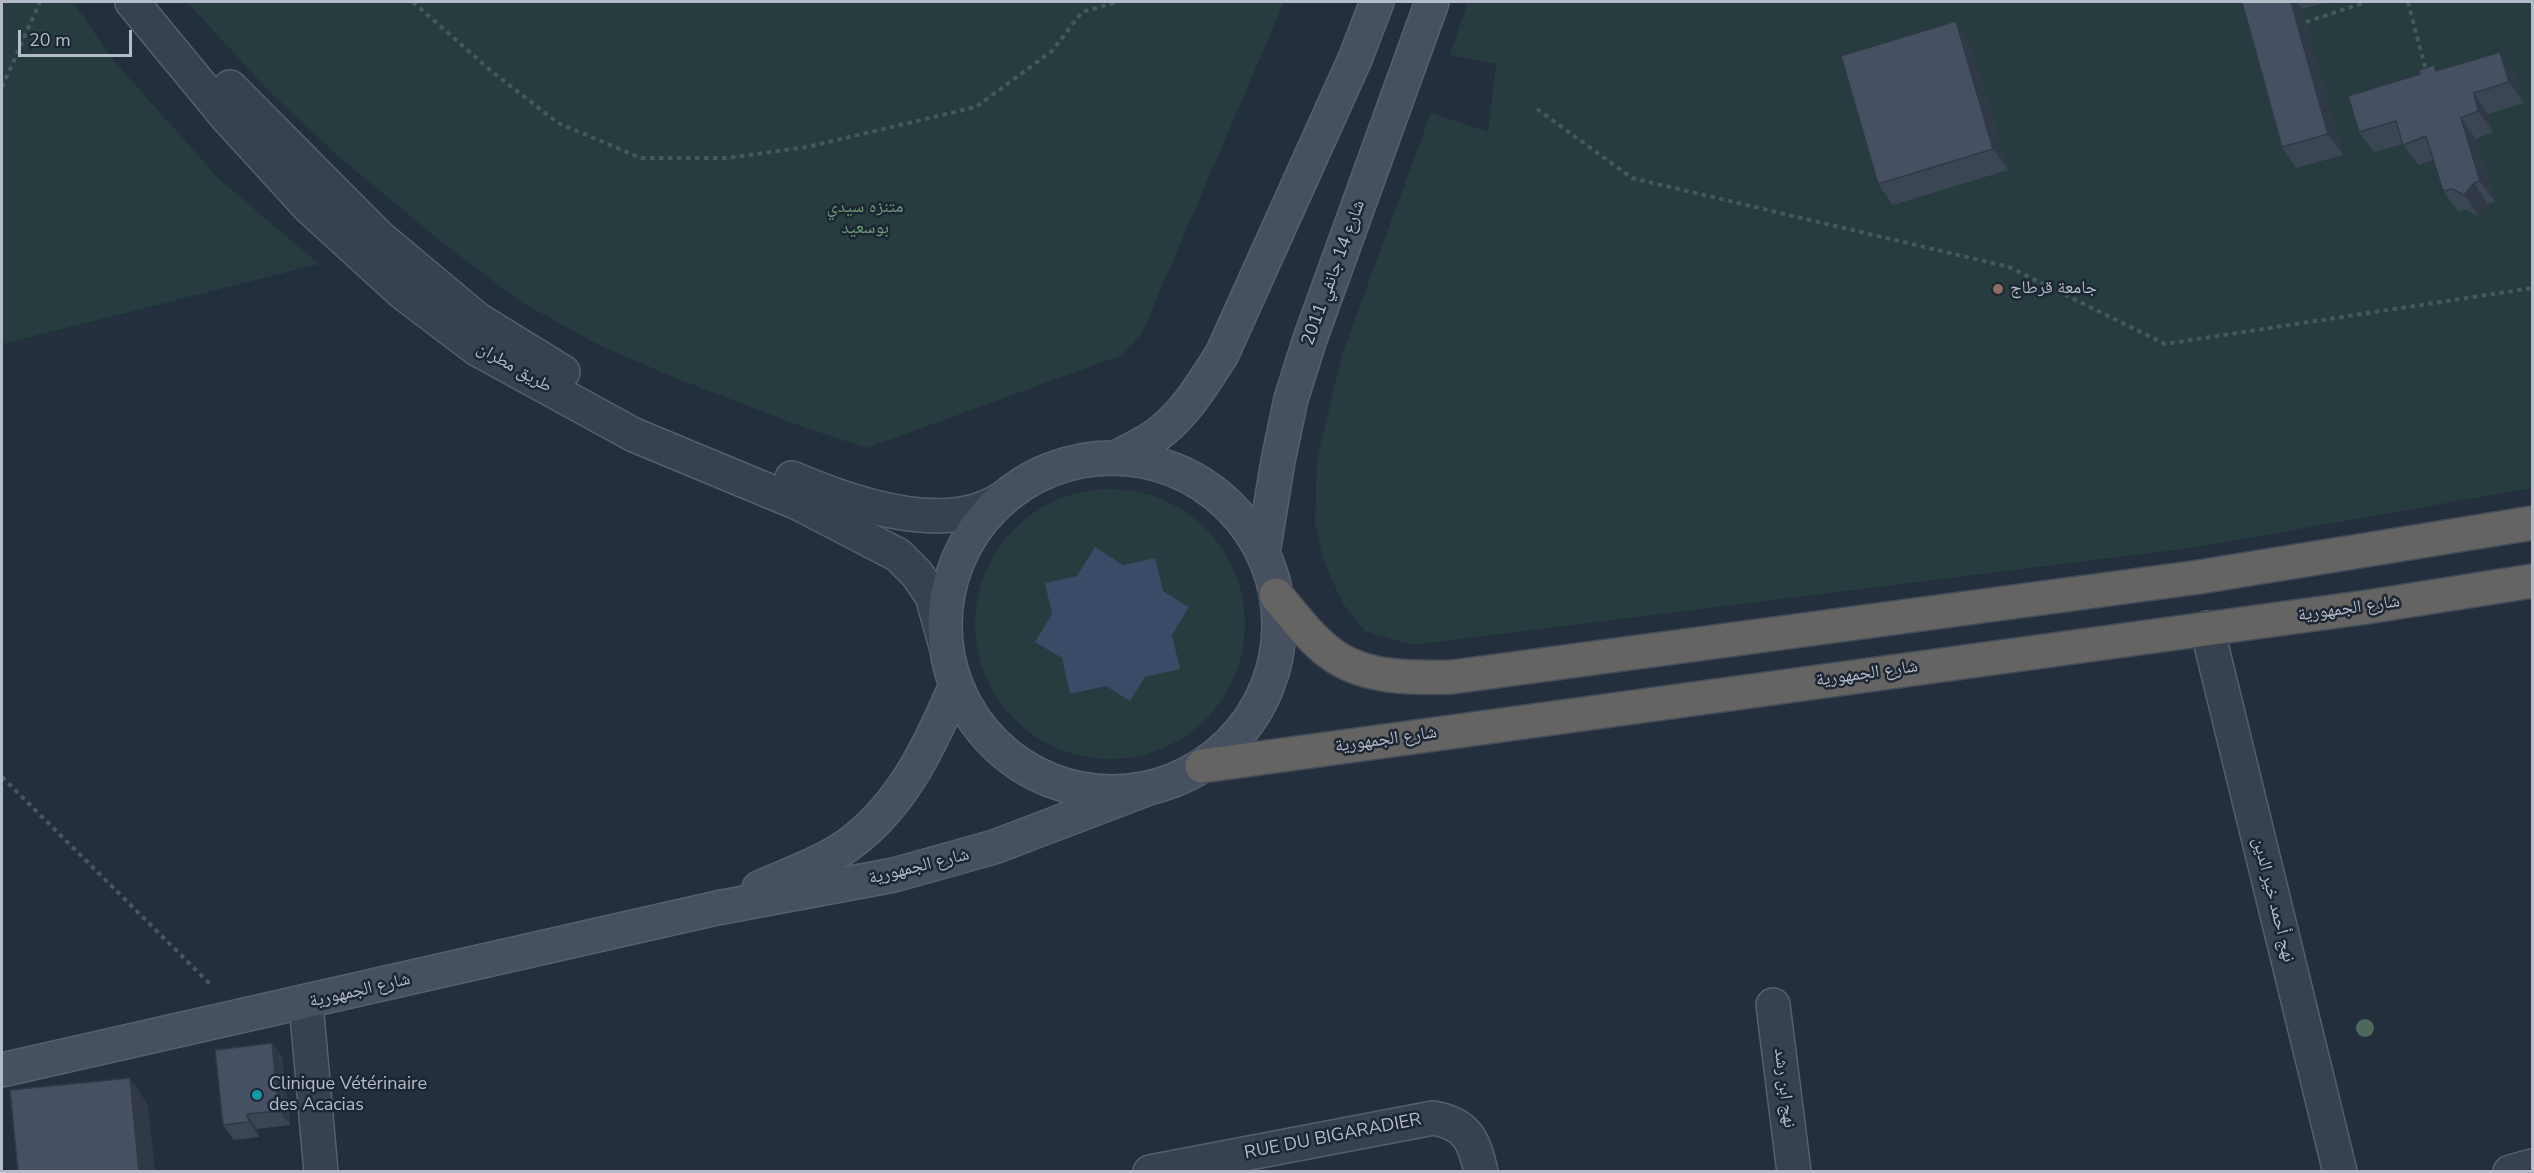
<!DOCTYPE html>
<html>
<head>
<meta charset="utf-8">
<style>
  body { margin:0 }
  #map { position:relative; width:2534px; height:1173px; overflow:hidden; background:#242f3e; font-family:"Nunito Sans",sans-serif }
  canvas { display:block }
  .frame { position:absolute; inset:0; border:3px solid #b4bcc9; pointer-events:none }
  .scale { position:absolute; left:18px; top:30px; width:114px; height:27px; box-sizing:border-box; border:3px solid #b4bcc9; border-top:0; padding-left:8px; font-size:18px; line-height:21px; white-space:nowrap; color:#b4bcc9; -webkit-text-stroke:4px #1d2633; paint-order:stroke }
</style>
</head>
<body>
<div id="map">
<canvas width="2534" height="1173"></canvas>
<div class="frame"></div>
<div class="scale">20 m</div>
</div>
<script>
const context = document.querySelector('canvas').getContext('2d');
context.lineJoin = 'round';
function fill(path, color) { context.fillStyle = color; context.fill(path, 'evenodd'); }
function trace(path, color, width, dash) { context.strokeStyle = color; context.lineWidth = width; context.lineCap = dash ? 'butt' : 'round'; context.setLineDash(dash || []); context.stroke(path); }
function write(font, color, halo, rows, align = 'center') {
  context.font = font + ' "Nunito Sans","Noto Naskh Arabic",sans-serif'; context.lineWidth = 5; context.setLineDash([]); context.textBaseline = 'middle'; context.strokeStyle = halo; context.fillStyle = color; for (const [text, x, y, turn = 0] of rows) {
    context.save(); context.translate(x, y); context.rotate((+turn || 0) * Math.PI / 180); context.textAlign = isNaN(turn) ? turn : align; if (halo) context.strokeText(text, 0, 0); context.fillText(text, 0, 0); context.restore();
  }
}
fill(new Path2D(`
  M2,2H73L114,61L220,180L319,264L2,344Z
  M187,2H1284L1142,333L1122,355L867,448L806,428L673,377L599,345L521,302L442,242L338,156L268,90Z
  M1468,2H2532V488L2191,548L1411,645L1365,631L1343,604L1325,564L1315,524L1317,459L1343,352L1431,113L1488,132L1496,64L1450,55Z
  M975 624a135 135 0 1 1 270 0a135 135 0 1 1-270 0Z`), '#263c3f');
fill(new Path2D(`
  M1095,547L1123,565L1155,558L1163,591L1189,607L1172,635L1180,669L1145,677L1130,701L1106,686L1070,694L1062,658L1035,642L1052,614L1045,583L1077,576Z`), '#394c67');
const minor = new Path2D(`
  M2207,628L2340,1172
  M306,1003L321,1172
  M1773,1005L1794,1172
  M1150,1172L1433,1118C1468,1124 1474,1141 1481,1172
  M2510,1172L2532,1166`);
const tertiary = new Path2D(`
  M132,2L226,116L310,208L403,293L477,349L634,435L798,503L898,555L917,574L932,596L946,646
  M230,87L378,236L477,319L563,372
  M792,478C850,503 942,536 1000,500`);
const secondary = new Path2D(`
  M1117,457C1129,451 1142,445 1154,437C1184,416 1203,384 1222,354L1355,59L1377,2
  M945 625a167 167 0 1 1 334 0a167 167 0 1 1-334 0Z
  M1263,553L1278,461L1291,399L1310,339L1432,2
  M759,888C785,876 815,866 839,851C899,813 929,748 956,685
  M2,1070L717,908L894,875L994,847L1149,788`);
const trunk = new Path2D(`
  M1276,595C1293,615 1309,637 1330,653C1364,679 1412,678 1452,677L2199,577L2532,523
  M1202,766L2367,607L2532,581`);
trace(minor, '#565f6c', 36);
trace(tertiary, '#565f6c', 36);
trace(secondary, '#565f6c', 36);
trace(trunk, '#434c59', 36);
trace(new Path2D(`
  M413,2L490,70L558,123L641,158H727L807,147L976,107L1052,51L1082,12L1117,2
  M2408,2L2426,71
  M2306,22L2366,2
  M2,87L40,2
  M1537,109L1632,178L2009,267L2165,344L2532,288
  M2,777L211,985`), '#44595c', 4, [4.5, 4.5]);
trace(minor, '#38414e', 33);
trace(tertiary, '#38414e', 33);
trace(secondary, '#465061', 33);
trace(trunk, '#656462', 33);
context.fillStyle = '#4b6a5d';
for (const [x, y] of [
  [2365,1028]
]) { context.beginPath(); context.arc(x, y, 9, 0, 2 * Math.PI); context.fill(); }
fill(new Path2D(`
  M2242,2H2328L2302,9L2343,155L2296,168L2282,147Z
  M1970,42L2008,170L1893,205L1878,184Z
  M2439,71L2515,73L2524,103L2488,114L2493,132L2476,139L2495,202L2488,204L2479,216L2467,210L2458,211L2443,191L2433,160L2418,165L2403,144L2374,152L2359,132Z
  M272,1043L282,1057L290,1125L257,1129L259,1137L234,1140L223,1125Z`), '#3b4654');
fill(new Path2D(`
  M2291,2H2297L2302,9L2343,155L2328,134Z
  M1956,21L1970,42L2008,170L1993,149Z
  M2500,52L2515,73L2524,103L2509,82Z
  M2474,93L2488,114L2493,132L2478,111Z
  M2461,118L2476,139L2495,202L2480,181Z
  M2474,183L2488,204L2479,216L2464,195Z
  M272,1043L282,1057L290,1125L279,1111Z
  M130,1078L148,1105L155,1172H139Z
  M247,1114L257,1129L259,1137L249,1122Z`), '#303945');
const building = new Path2D(`
  M2242,2H2291L2328,134L2282,147Z
  M1956,21L1993,149L1878,184L1841,56Z
  M2500,52L2509,82L2474,93L2478,111L2461,118L2480,181L2474,183L2464,195L2452,189L2443,191L2426,136L2403,145L2396,121L2359,132L2348,96L2420,74L2419,70L2434,65L2436,71Z
  M272,1043L279,1111L247,1114L249,1122L223,1125L215,1050Z
  M130,1078L139,1172H18L10,1090Z`);
fill(building, '#455162');
trace(building, '#303945', 1.5);
for (const [x, y, r, color] of [
  [1998,289,6,"#8d6e63"],
  [257,1095,6,"#0f9aa8"]
]) { const dot = new Path2D(); dot.arc(x, y, r, 0, 2 * Math.PI); context.fillStyle = color; context.fill(dot); trace(dot, '#1d2633', 2); }
write('18px', '#6b9a76', '#1d2633', [
  ["متنزه سيدي",865,208],
  ["بوسعيد",865,229]
]);
write('18px', '#b4bcc9', '#1d2633', [
  ["شارع 14 جانفي 2011",1334,273,-70],
  ["طريق مطران",514,368,30],
  ["شارع الجمهورية",2349,609,-8],
  ["شارع الجمهورية",1867,674,-8],
  ["شارع الجمهورية",1386,740,-8],
  ["شارع الجمهورية",919,867,-14],
  ["نهج أحمد خير الدين",2273,900,76],
  ["شارع الجمهورية",360,991,-13],
  ["نهج ابن رشد",1784,1088,83],
  ["RUE DU BIGARADIER",1333,1137,-11]
]);
write('18px', '#b4bcc9', '#1d2633', [
  ["جامعة قرطاج",2010,289],
  ["Clinique Vétérinaire",269,1085],
  ["des Acacias",269,1106]
], 'left');
</script>
</body>
</html>
